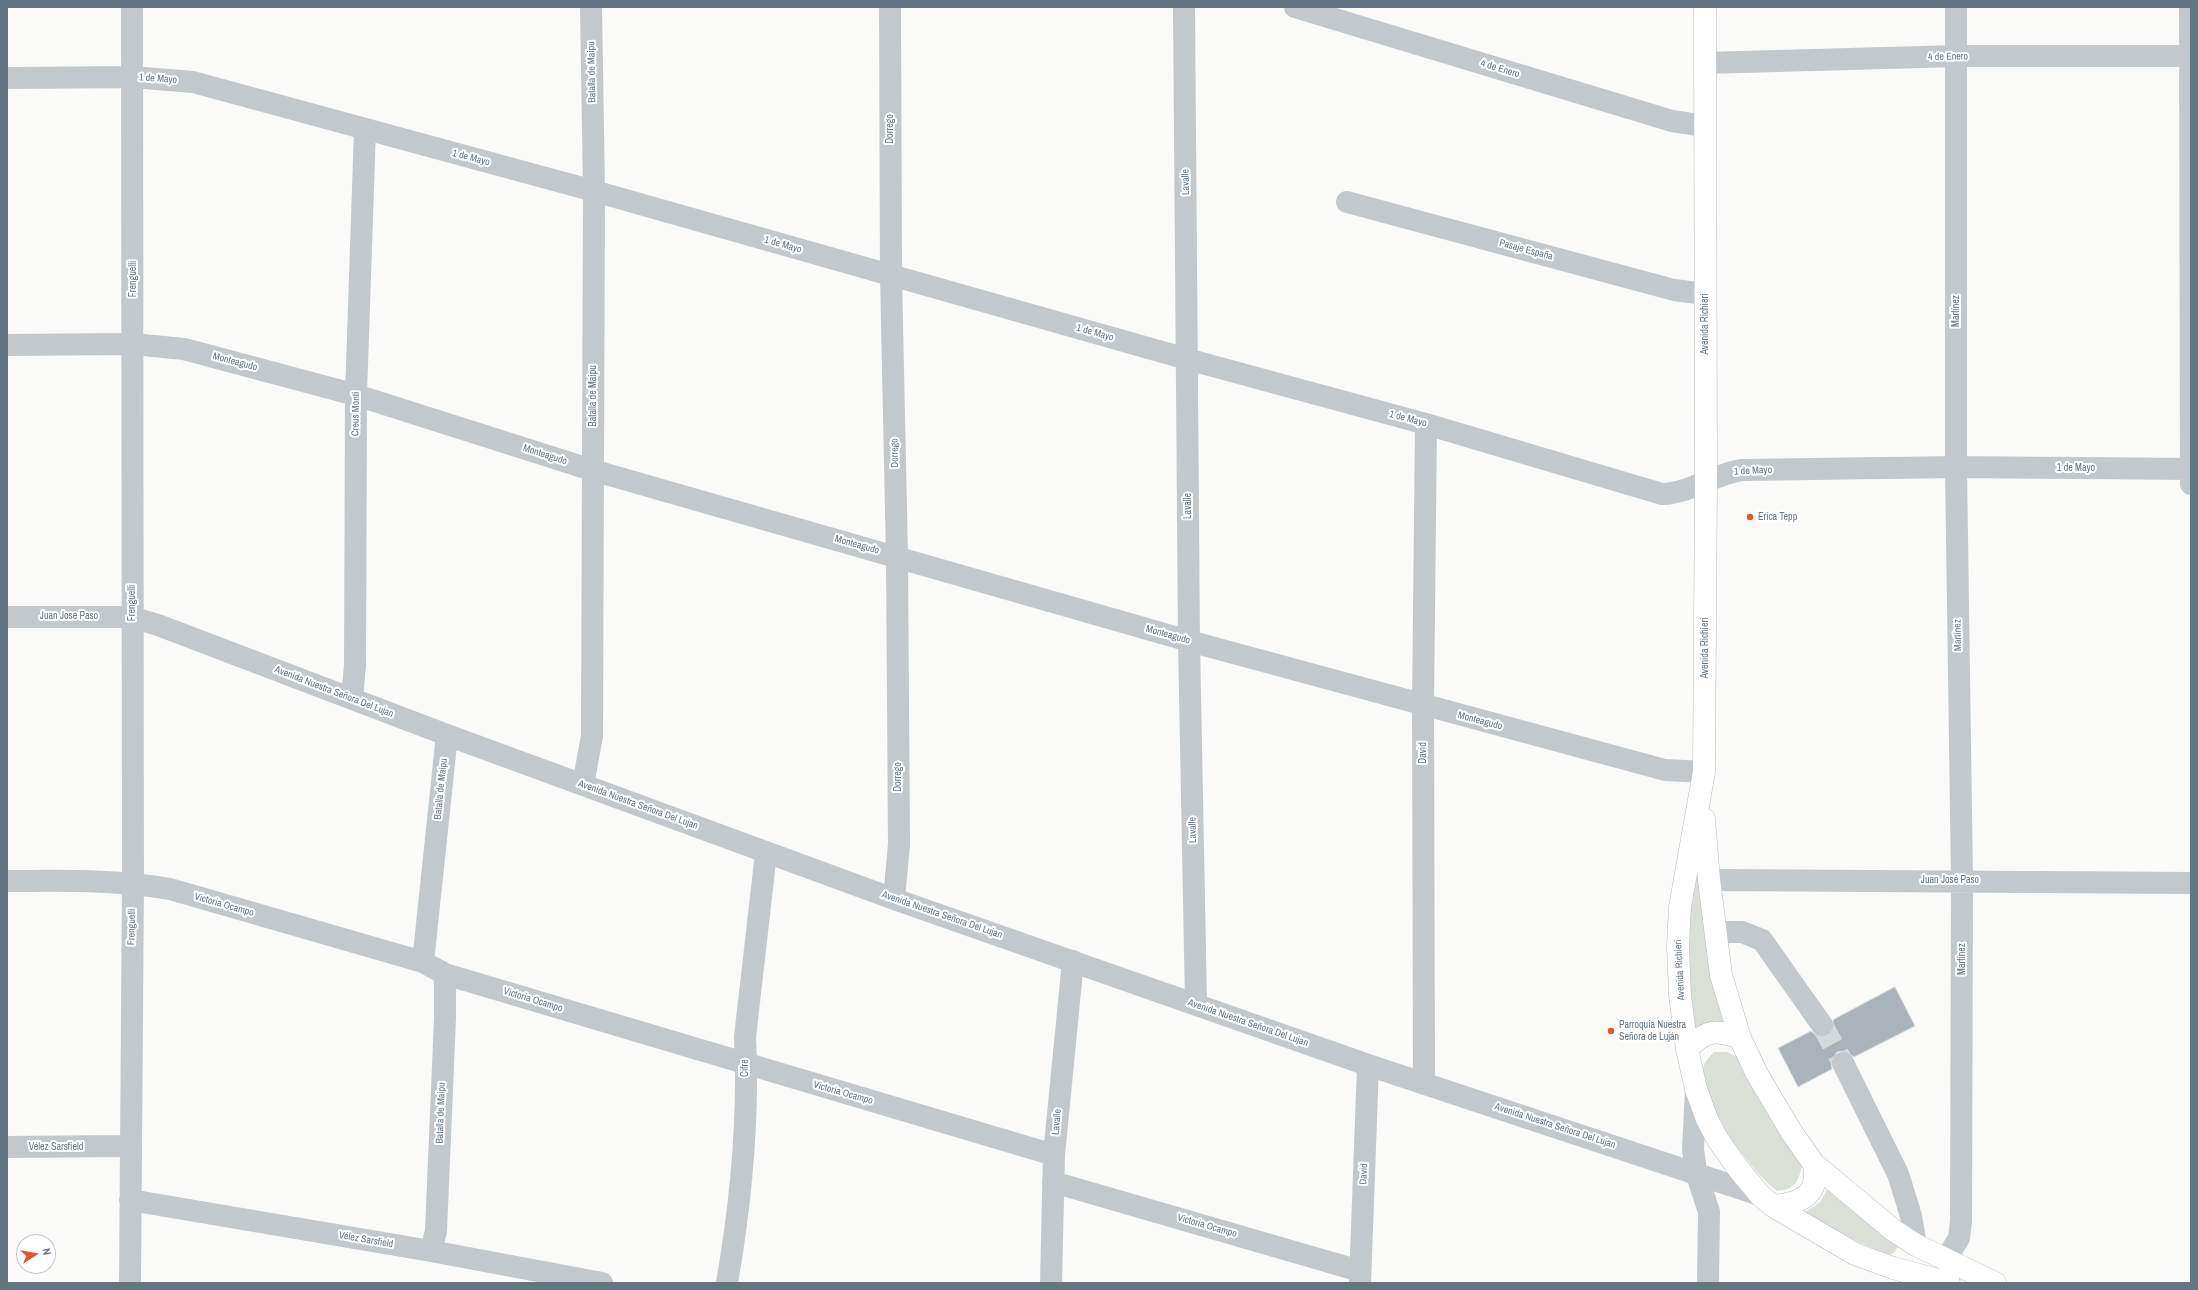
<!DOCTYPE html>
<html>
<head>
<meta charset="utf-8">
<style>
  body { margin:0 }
  #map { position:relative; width:2198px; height:1290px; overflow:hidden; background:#fafaf8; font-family:"Archivo Narrow",sans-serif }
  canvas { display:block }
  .frame { position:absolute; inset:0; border:8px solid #657683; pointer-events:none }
  .north { position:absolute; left:16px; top:1234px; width:40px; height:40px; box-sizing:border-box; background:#fff; border:1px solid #c1c8cd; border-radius:50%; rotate:78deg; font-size:11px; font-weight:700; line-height:16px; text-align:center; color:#657683 }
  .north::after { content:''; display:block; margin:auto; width:14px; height:18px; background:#e4572e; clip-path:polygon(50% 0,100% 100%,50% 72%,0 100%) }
</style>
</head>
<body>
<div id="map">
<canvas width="2198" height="1290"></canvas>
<div class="frame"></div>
<div class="north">N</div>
</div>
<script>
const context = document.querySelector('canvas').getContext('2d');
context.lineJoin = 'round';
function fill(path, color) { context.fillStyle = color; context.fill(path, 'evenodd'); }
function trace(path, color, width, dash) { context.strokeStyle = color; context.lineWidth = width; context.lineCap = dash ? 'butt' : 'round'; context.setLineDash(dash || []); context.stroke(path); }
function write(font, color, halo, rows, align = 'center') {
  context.font = font + ' "Archivo Narrow",sans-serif'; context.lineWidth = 4; context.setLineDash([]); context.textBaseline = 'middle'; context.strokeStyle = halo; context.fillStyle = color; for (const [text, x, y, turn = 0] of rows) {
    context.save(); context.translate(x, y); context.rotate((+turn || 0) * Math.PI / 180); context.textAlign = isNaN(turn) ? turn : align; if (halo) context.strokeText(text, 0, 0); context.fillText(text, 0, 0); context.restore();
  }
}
fill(new Path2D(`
  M1694,876L1699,877L1724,1022L1694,1031L1687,942Z
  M1714,1052H1727L1739,1058L1802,1166C1798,1183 1795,1189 1777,1191C1753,1172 1697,1102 1703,1069C1704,1062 1709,1057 1714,1052Z
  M1828,1188L1896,1243L1897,1248L1894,1253L1887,1255L1839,1233L1804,1213L1820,1202Z`), '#dadfd7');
const building = new Path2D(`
  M1895,987L1915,1026L1854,1057L1844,1051L1837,1052L1831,1062L1832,1069L1798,1087L1778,1048L1811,1031L1817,1036L1829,1035L1833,1030V1020Z`);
fill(building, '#aab3b9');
trace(building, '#dcdcda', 1);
trace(new Path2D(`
  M1822,1025L1843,1063`), '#d5d9db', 22, [22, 11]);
const major = new Path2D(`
  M1705,7L1706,482L1704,772L1680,907L1678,946L1680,995L1687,1049L1696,1089L1707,1119L1718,1140L1737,1167L1760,1195L1773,1206L1855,1254L1893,1268L1949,1283
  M1704,819L1709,880L1721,975L1740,1038L1757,1074L1792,1133L1814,1164L1893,1230L1916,1245L1995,1283
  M1687,1049C1706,1030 1715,1029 1740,1038
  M1773,1206C1800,1204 1820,1195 1814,1164`);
trace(major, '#b5babe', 23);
trace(new Path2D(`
  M890,7L891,275L897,557L899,844L894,899
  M1184,7L1189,641L1196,1004
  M1295,7L1672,121L1705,126
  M2190,7L2191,484
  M1705,63L1957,56H2191
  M7,78L132,77L193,82L594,191L1187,359L1426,424L1662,494C1690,493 1714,474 1742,470L1956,467L2191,469
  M1347,202L1674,290L1705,294
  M7,345L133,344L184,349L356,395L592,470L1189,641L1665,770L1704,772
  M7,617H131L158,625L447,735L894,899L1368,1065L1760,1195
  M352,698L355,665L356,395L365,129
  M583,785L592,736L594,191L591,7
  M1709,880L2191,883
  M7,881C63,881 114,879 170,889L423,962L445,974L1054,1155
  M1715,932H1742L1762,940L1822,1025
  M423,962L447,735
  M1843,1063L1898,1174L1911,1216L1916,1245
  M1424,1083L1423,706L1426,424
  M1696,1089L1693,1149L1696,1172L1709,1212L1708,1283
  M7,1147L130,1146
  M1053,1182L1360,1271
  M130,1200L431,1251L602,1283
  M431,1251L436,1231L445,1018V974
  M1946,1259L1959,1238L1961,1221L1962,880L1956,467V7
  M130,1283L133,882L132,7
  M727,1283C741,1202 749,1119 745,1037L766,853
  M1051,1283L1054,1155L1073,961
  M1360,1283L1368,1065`), '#c3c8cc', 22);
trace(major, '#fff', 22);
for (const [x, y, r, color] of [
  [1750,517,4,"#e4572e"],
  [1611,1031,4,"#e4572e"]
]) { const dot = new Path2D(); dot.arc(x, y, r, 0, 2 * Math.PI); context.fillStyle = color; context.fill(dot); trace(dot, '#fff', 1.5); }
write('10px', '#657683', '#fff', [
  ["4 de Enero",1948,57,-1],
  ["4 de Enero",1500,69,17],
  ["Batalla de Maipu",592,72,-91],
  ["1 de Mayo",158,79,4],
  ["Dorrego",890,129,-90],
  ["1 de Mayo",471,158,15],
  ["Lavalle",1186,182,-91],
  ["1 de Mayo",783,245,16],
  ["Pasaje España",1526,250,15],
  ["Frenguelli",133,279,-90],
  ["Martínez",1956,311,-90],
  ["Avenida Richieri",1705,324,-90],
  ["1 de Mayo",1095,333,16],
  ["Monteagudo",235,362,15],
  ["Batalla de Maipu",593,396,-90],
  ["Creus Monti",356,414,-89],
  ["1 de Mayo",1408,419,15],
  ["Dorrego",895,453,-91],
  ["Monteagudo",545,455,18],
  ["1 de Mayo",2076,468],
  ["1 de Mayo",1753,471,-3],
  ["Lavalle",1188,506,-90],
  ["Monteagudo",857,545,16],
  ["Frenguelli",132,603,-90],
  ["Juan Jose Paso",69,616],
  ["Monteagudo",1168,635,16],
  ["Martínez",1958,635,-91],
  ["Avenida Richieri",1705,648,-90],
  ["Avenida Nuestra Señora Del Lujan",334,692,21],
  ["Monteagudo",1480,721,15],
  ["David",1423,753,-90],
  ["Dorrego",898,777,-90],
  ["Batalla de Maipu",441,789,-84],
  ["Avenida Nuestra Señora Del Lujan",638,805,20],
  ["Lavalle",1193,830,-91],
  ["Juan José Paso",1950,880],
  ["Victoria Ocampo",224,905,16],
  ["Avenida Nuestra Señora Del Lujan",942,915,19],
  ["Frenguelli",132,927,-89],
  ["Martínez",1962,959,-90],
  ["Avenida Richieri",1680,970,-93],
  ["Victoria Ocampo",533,1000,17],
  ["Avenida Nuestra Señora Del Lujan",1248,1023,19],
  ["Cifre",745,1068,-90],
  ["Victoria Ocampo",843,1093,16],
  ["Batalla de Maipu",441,1113,-88],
  ["Lavalle",1057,1122,-85],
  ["Avenida Nuestra Señora Del Lujan",1555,1126,18],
  ["Vélez Sarsfield",56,1147],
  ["David",1364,1174,-88],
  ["Victoria Ocampo",1207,1226,16],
  ["Vélez Sarsfield",366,1240,10]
]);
write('10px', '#657683', '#fff', [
  ["Erica Tepp",1758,517],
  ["Parroquia Nuestra",1619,1025],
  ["Señora de Luján",1619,1037]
], 'left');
</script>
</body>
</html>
